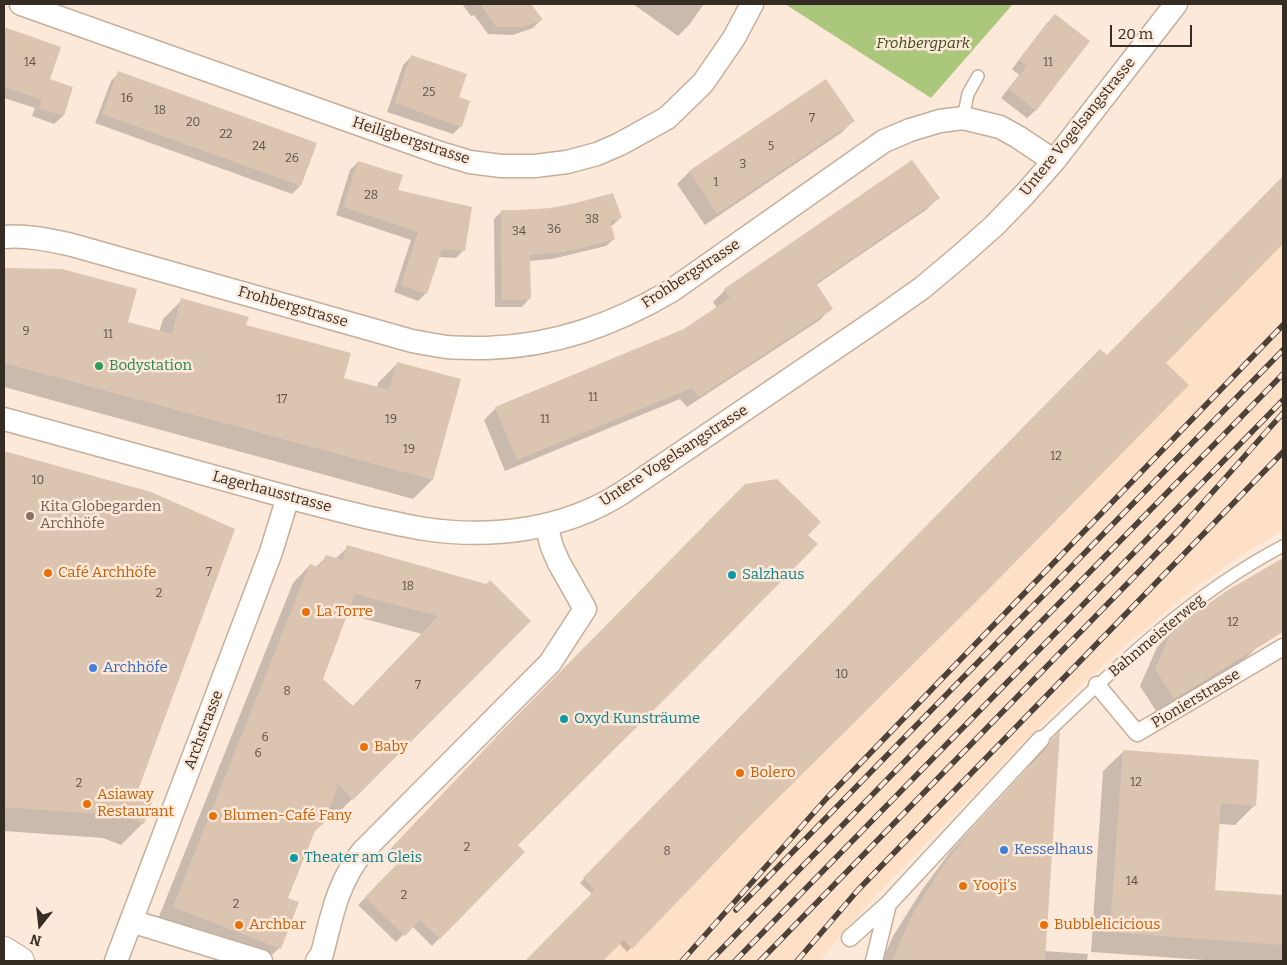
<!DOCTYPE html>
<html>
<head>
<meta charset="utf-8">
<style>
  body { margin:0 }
  #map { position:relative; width:1287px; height:965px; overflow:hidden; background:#fde9d9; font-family:Bitter,serif }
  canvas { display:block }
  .frame { position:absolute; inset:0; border:5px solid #352c24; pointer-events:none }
  .north { position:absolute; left:15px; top:900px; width:50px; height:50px; -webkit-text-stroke:4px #fde9d9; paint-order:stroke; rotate:196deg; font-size:14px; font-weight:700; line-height:20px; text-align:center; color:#352c24 }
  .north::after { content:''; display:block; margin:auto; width:18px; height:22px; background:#352c24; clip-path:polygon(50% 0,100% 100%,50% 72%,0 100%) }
  .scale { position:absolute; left:1110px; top:25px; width:82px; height:22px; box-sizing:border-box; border:2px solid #352c24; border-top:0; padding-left:6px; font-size:15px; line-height:18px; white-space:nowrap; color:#352c24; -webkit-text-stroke:4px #fde9d9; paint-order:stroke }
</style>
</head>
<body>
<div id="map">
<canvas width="1287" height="965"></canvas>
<div class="frame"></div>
<div class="north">N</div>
<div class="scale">20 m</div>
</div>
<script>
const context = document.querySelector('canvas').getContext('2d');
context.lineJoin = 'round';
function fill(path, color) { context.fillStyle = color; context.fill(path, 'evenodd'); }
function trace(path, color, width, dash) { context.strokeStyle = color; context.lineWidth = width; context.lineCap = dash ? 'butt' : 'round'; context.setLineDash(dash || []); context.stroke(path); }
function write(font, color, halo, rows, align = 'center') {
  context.font = font + ' Bitter,serif'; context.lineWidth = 5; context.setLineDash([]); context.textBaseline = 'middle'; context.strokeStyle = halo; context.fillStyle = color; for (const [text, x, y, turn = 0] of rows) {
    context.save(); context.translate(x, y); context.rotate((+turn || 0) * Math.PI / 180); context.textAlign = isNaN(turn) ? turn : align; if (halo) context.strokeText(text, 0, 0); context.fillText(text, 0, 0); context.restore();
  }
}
fill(new Path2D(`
  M1283,244V530L1245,553L1193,589L1128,643L1082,685L1034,732L869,903L843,932L820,961H603L624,940L632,949L750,826L987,591L1189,385L1166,362Z`), '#fee0c6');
fill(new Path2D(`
  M785,4H1013L931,98Z`), '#abc77c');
fill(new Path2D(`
  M462,4H530L541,20L533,28L513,35L488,34L474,15L471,16Z
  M633,4H704L689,25L678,36Z
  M1055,15L1036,110L1027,118L1001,98L1019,75L1012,69L1047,23Z
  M4,28L60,47L49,80L72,87L63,116L54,124L32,116L35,108L4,98Z
  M412,56L458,98L461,126L453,134L387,112L403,65Z
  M119,73L300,186L292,194L95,123L111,81Z
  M826,80L853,121L841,133L705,225L677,184L689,172Z
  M358,162L397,191L463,251L456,258L438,257L426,293L418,301L394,292L411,240L336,215L350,170Z
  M1281,181L1283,183V242L1164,363L748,826L627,952L619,943L601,961H527L592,894L580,883L918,535L1106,357Z
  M938,198L926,210L816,285L831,308L820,320L687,407L680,399L505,471L484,420L496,408L684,330L717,308L713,302L725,290Z
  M552,209L620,218L613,225L610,226L614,239L606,246L552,259L529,261V299L522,307H495L494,219L502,211Z
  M4,269L62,270L126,323L159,332L163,319L182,300L245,326L343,379L377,388L378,383L397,364L432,480L413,499L4,387Z
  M4,452L150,493L136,791L143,823L121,845L103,838L4,831Z
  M807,535L516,845L524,852L432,946L412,926L396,942L358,905L398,865L386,854L605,627Z
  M348,547L530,621L334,817L328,810L313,833L286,899L279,948L266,961L156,924L293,583L310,565L316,567L326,557L335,559ZM346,614L422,634L352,707L321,680Z
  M1283,560V628L1232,626L1231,648L1254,650L1240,664L1158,714L1140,686L1157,647L1173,631L1275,564Z
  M1059,734L1044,951L1088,954L1087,961H882L893,936L922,890L950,852L1029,767L1031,762Z
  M1123,752L1255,805L1235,825L1219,824L1214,891L1283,896V961H1219L1091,952L1103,771Z`), '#0003');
fill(new Path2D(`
  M480,4H531L543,20L522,27H496Z
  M1055,14L1090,41L1036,111L1009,89L1027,66L1019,60Z
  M4,27L61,47L50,79L73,87L64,116L39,108L42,100L4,87Z
  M411,55L467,74L459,97L470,101L462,127L395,103Z
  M118,71L317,143L301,186L102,114Z
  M826,79L855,121L717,214L689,171Z
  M912,160L940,198L816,283L833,309L699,397L692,388L517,460L495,407L684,329L730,298L724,289Z
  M358,161L403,175L398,190L472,207L465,251L442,249L427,294L401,285L418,232L343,207Z
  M1283,176V244L1166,363L1189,385L987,591L750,826L632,949L624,940L603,961H525L595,890L583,878L922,530L1100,349L1107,355Z
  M613,193L622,218L610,221L615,239L582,248L561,252L530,255L531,299L502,300L501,210H519L551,208L576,203Z
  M4,268L62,269L137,289L128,322L172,334L181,298L249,317L246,325L351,353L344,378L389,390L397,362L461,379L433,480L4,363Z
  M4,451L151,492L235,529L138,790L154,797L144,824L126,816L4,807Z
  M777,479L821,522L808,535L818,544L690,674L518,845L525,852L440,939L420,920L405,936L365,897L404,857L393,846L501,732L745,484Z
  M347,545L486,584L490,580L531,621L353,800L338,783L326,821L315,831L288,898L299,902L281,949L173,907L310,564L319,567L326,555L343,560ZM355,594L438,616L353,706L323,679Z
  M1283,558V632L1174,699L1155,669L1172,630L1192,615L1228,590Z
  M1060,731L1045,961H892L912,915L941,869L970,831L1048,746L1051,740Z
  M1123,750L1259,760L1256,806L1221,803L1215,890L1283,895V945L1110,932Z`), '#dbc4b0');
const service = new Path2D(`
  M963,118L968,94L978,76
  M1041,739C1115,668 1191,594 1283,546`);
const pedestrian = new Path2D(`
  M1097,685L1137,733L1283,647
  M850,938L888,904
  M874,961L888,904L1041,739`);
const minor = new Path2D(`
  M21,4L440,153L470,162L501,166H535L567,162L597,154L620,144L667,118L703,83L734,38L752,4
  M4,237C27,235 49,240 72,245L412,341C423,343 434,345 446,347C459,348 474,348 487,348C554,346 613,325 671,291L884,141L910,130L940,121L963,118L1000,127L1018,137L1054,161
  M4,419C79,440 155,460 230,481C275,494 320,506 366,517C385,521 405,526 425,529C492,539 564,530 622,493L878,319L922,288L959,257L994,226L1024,195L1054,161L1176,4
  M131,921L261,961
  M116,961L271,552L288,497
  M317,961L322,954C332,916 337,883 363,851L550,663L585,609L559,563L552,547L546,525`);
const primary = new Path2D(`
  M4,951L20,961`);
trace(service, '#c5ae9a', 14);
trace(pedestrian, '#c5ae9a', 19);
trace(minor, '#c5ae9a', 25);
trace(primary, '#c5ae9a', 30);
trace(service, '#fff', 11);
trace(pedestrian, '#fff', 16);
trace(minor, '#fff', 22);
trace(primary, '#fff', 28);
const rail = new Path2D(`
  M736,910L1283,350
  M682,961L826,799L1283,325
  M710,961L1283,374
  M735,961L1283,400
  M760,961L1129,582L1178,531L1283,413
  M797,961L858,890L1283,452`);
trace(rail, '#4c4239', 5.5);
trace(rail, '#fde9d9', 4, [11]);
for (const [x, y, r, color] of [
  [99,366,5,"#2e9e5b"],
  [30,516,5,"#8d6e63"],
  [48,573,5,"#e8710a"],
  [732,575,5,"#0f9aa8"],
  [306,612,5,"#e8710a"],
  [93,668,5,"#3f7fe0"],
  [564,719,5,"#0f9aa8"],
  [364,747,5,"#e8710a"],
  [740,773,5,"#e8710a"],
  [87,804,5,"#e8710a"],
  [213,816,5,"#e8710a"],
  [1004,850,5,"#3f7fe0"],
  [294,858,5,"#0f9aa8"],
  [963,886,5,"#e8710a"],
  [239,925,5,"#e8710a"],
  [1044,925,5,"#e8710a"]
]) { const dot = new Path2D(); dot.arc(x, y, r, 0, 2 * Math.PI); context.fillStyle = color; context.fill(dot); trace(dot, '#fde9d9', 2); }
write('12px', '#5e5247', null, [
  ["14",30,63],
  ["11",1048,63],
  ["25",429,93],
  ["16",127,99],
  ["18",160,111],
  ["7",812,119],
  ["20",193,123],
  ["22",226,135],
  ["24",259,147],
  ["5",771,147],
  ["26",292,159],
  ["3",743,165],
  ["1",716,183],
  ["28",371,196],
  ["38",592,220],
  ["36",554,230],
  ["34",519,232],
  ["9",26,332],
  ["11",108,335],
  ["11",593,398],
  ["17",282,400],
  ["19",391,420],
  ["11",545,420],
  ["19",409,450],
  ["12",1056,457],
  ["10",38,481],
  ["7",209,573],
  ["18",408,587],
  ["2",159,594],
  ["12",1233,623],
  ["10",842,675],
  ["7",418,686],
  ["8",287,692],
  ["6",265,738],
  ["6",258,754],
  ["12",1136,783],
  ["2",79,784],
  ["2",467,848],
  ["8",667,852],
  ["14",1132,882],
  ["2",404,896],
  ["2",236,905]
]);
write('italic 15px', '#394b13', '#fde9d9', [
  ["Frohbergpark",923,44]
]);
write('15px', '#352c24', '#fde9d9', [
  ["Untere Vogelsangstrasse",1078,127,-51],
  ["Heiligbergstrasse",411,141,18],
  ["Frohbergstrasse",691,274,-33],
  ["Frohbergstrasse",293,307,16],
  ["Untere Vogelsangstrasse",674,456,-33],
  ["Lagerhausstrasse",272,492,15],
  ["Bahnmeisterweg",1157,636,-40],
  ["Pionierstrasse",1196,699,-31],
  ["Archstrasse",204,730,-69]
]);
write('15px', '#27864d', '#fde9d9', [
  ["Bodystation",109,366]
], 'left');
write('15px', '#785e54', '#fde9d9', [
  ["Kita Globegarden",40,507],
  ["Archhöfe",40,524]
], 'left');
write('15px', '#c56008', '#fde9d9', [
  ["Café Archhöfe",58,573],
  ["La Torre",316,612],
  ["Baby",374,747],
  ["Bolero",750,773],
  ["Asiaway",97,795],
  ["Restaurant",97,812],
  ["Blumen-Café Fany",223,816],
  ["Yooji's",973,886],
  ["Archbar",249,925],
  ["Bubblelicicious",1054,925]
], 'left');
write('15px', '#0d838f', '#fde9d9', [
  ["Salzhaus",742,575],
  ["Oxyd Kunsträume",574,719],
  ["Theater am Gleis",304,858]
], 'left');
write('15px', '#366cbe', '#fde9d9', [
  ["Archhöfe",103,668],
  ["Kesselhaus",1014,850]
], 'left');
</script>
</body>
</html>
